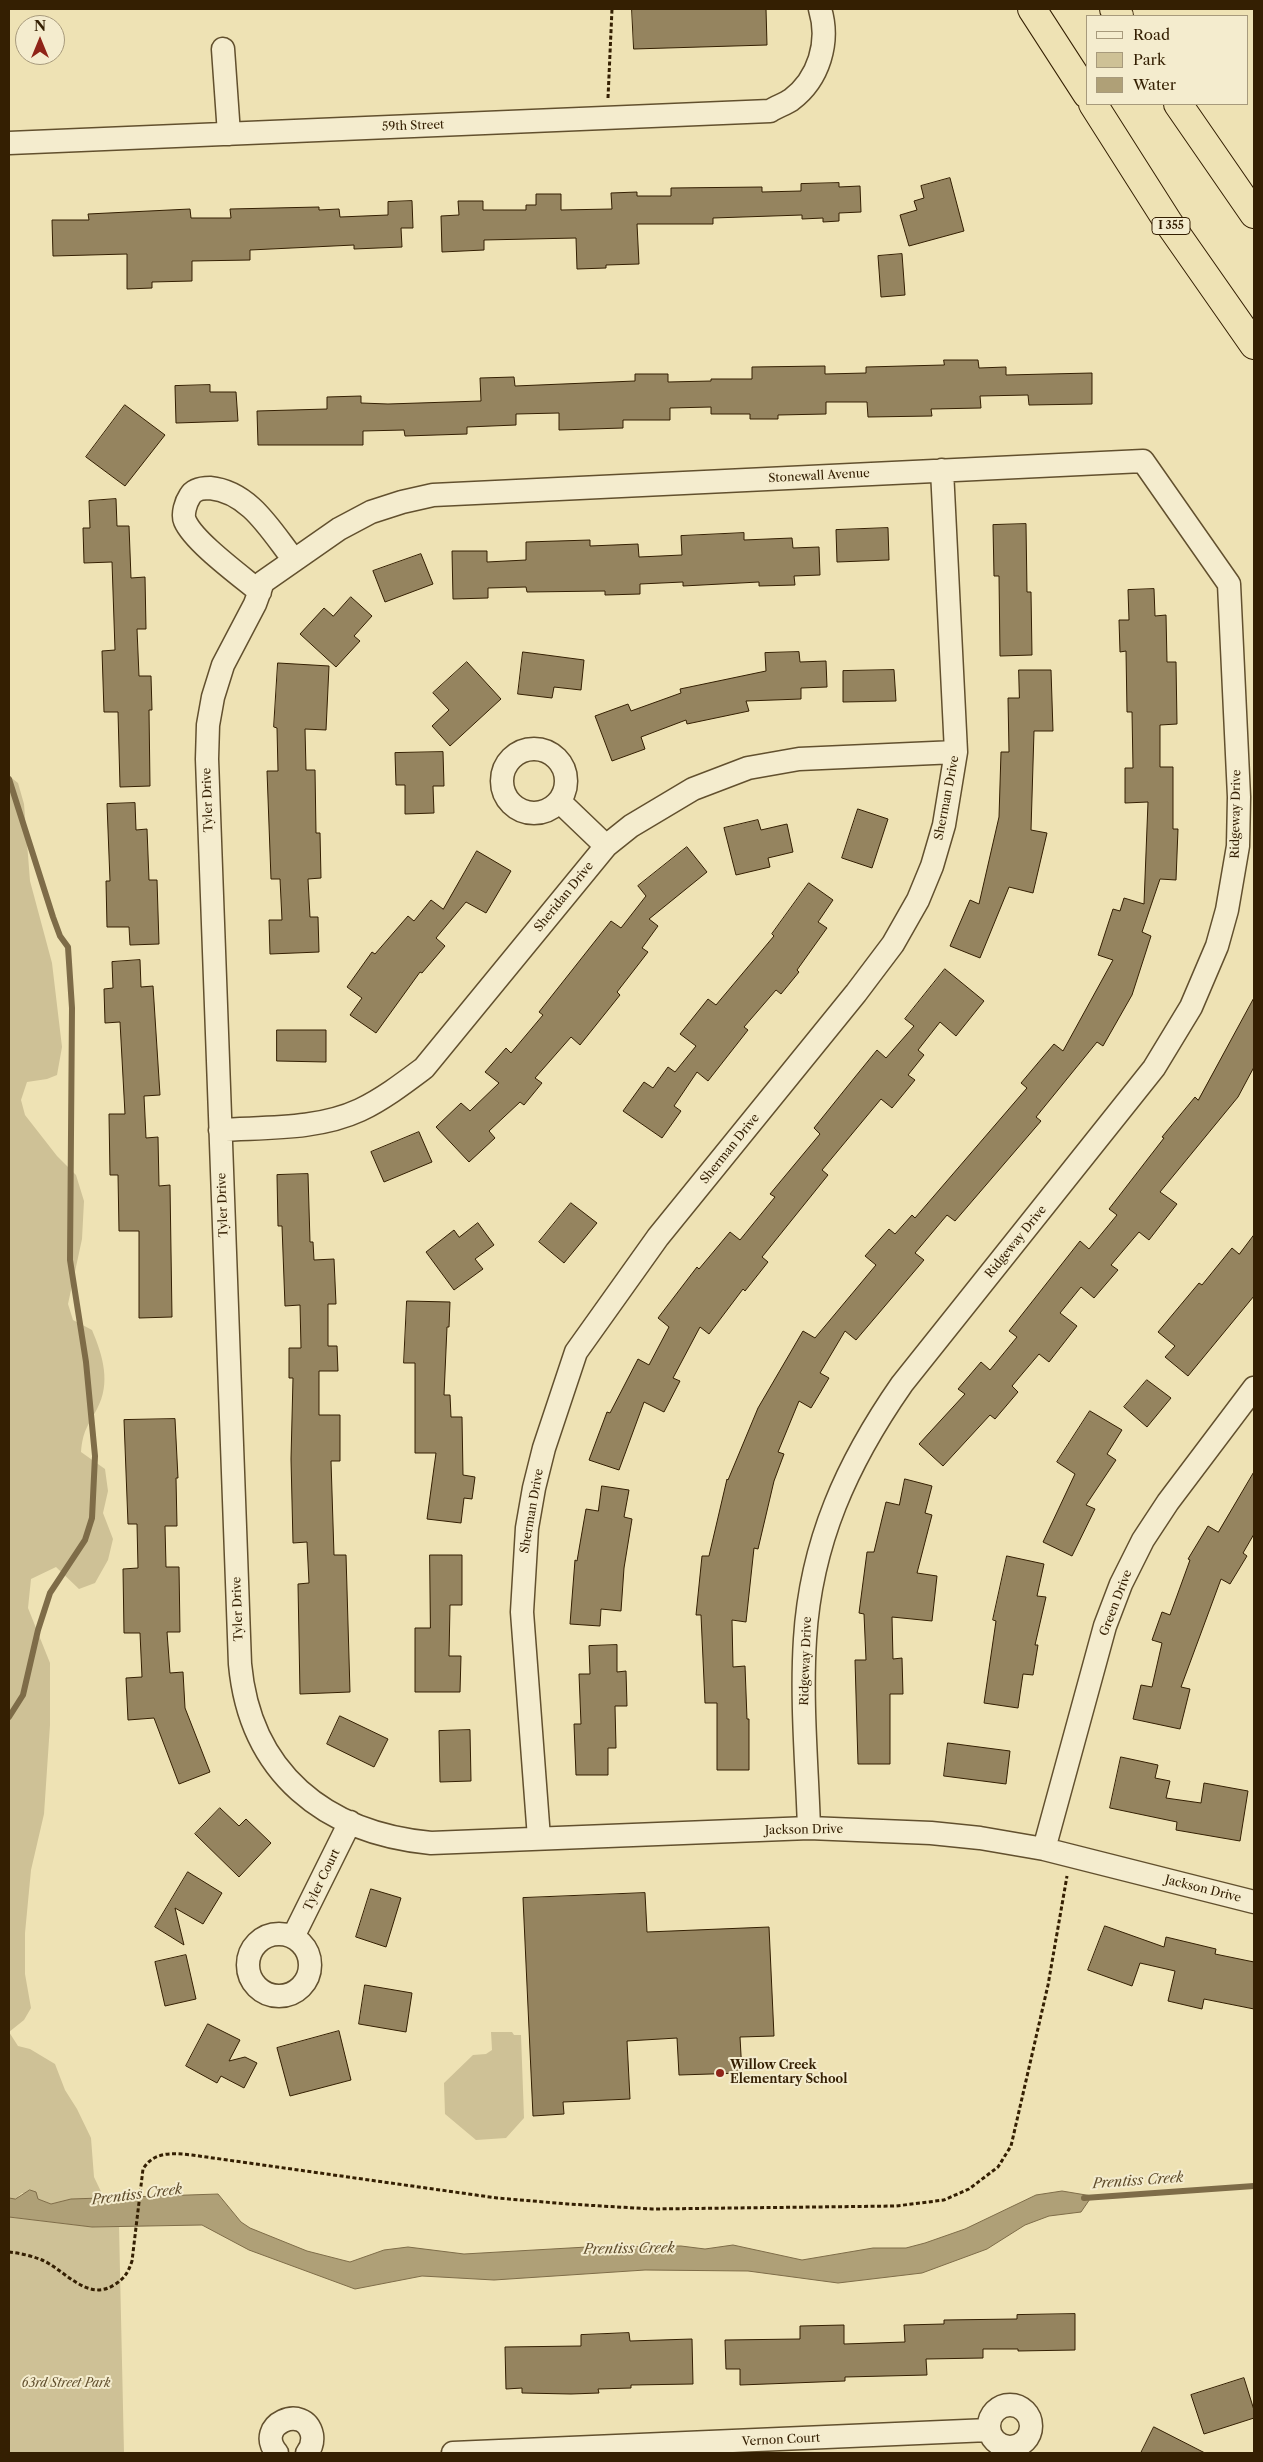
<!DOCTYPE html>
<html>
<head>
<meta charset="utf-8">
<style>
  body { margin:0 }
  #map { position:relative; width:1263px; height:2462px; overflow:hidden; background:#eee2b4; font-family:"Libre Caslon Text",serif }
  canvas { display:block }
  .frame { position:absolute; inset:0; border:10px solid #341f02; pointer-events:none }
  .legend { position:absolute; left:1086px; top:15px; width:162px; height:90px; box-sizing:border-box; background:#f4ecce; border:1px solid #a79a7c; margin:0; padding:6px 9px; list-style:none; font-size:15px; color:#341f02 }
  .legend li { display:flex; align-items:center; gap:10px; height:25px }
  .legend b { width:25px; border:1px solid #a79a7c }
  .north { position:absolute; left:15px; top:15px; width:50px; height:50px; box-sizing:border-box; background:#f4ecce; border:1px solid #a79a7c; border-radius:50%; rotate:0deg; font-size:14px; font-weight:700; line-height:20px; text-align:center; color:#341f02 }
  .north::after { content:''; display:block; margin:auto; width:18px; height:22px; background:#8f2418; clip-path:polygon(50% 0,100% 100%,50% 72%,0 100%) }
</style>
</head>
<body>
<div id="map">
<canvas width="1263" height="2462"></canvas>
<div class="frame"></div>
<ul class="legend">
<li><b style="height:6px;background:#f4ecce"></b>Road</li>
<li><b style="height:14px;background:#cec196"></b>Park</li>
<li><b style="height:14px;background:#afa077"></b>Water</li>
</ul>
<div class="north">N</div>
</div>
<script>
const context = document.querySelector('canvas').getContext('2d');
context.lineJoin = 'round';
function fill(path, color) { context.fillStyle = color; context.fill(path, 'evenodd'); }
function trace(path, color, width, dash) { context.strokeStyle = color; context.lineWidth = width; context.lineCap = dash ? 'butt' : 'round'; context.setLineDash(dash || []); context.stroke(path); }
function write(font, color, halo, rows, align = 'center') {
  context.font = font + ' "Libre Caslon Text",serif'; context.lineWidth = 4; context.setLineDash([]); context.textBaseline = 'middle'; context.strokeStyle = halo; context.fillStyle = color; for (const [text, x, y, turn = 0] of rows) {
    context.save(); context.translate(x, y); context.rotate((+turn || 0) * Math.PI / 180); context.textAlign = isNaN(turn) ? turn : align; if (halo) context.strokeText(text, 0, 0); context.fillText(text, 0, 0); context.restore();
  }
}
fill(new Path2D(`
  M9,776L18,783L24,804L30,881L52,963L62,1047L57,1075L47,1079L27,1082L21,1100L25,1115L57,1156L76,1175L84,1201L82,1239L68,1304L73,1320L92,1330C103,1356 111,1383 97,1409C87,1427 83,1431 81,1452L105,1469L108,1491L103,1513L113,1539L108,1560L95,1583L79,1589L56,1567L31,1579L28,1608L50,1663V1725L44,1814L31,1870L25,1933V1974L31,2008L24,2020L9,2032L18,2046L30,2049L55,2064L65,2090L77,2109L91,2138L94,2177L104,2198L71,2199L51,2204L22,2193L15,2199L9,2198Z
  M491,2032H512L514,2035H521L524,2118L506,2138L476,2140L445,2114L444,2083L473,2055L486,2054L492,2050Z
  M9,2217L92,2227L119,2226L124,2453H9Z`), '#cec196');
const water = new Path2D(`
  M30,2190L36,2192L38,2199L51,2204L71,2199L218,2194L241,2222L250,2228L307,2251L350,2262L384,2250L408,2247L464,2254L587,2247L681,2246L705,2249L733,2245L802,2260L873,2248H906L925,2243L965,2229L1036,2195L1062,2191L1092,2196L1081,2212L1049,2216L1025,2225L987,2249L922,2273L838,2283L748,2271L645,2270L494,2280L422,2276L355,2289L249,2250L202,2225L92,2227L9,2217V2198L15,2199Z`);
fill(water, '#afa077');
trace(water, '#7e6c48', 1);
trace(new Path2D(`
  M9,779L53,917L60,936L68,947L72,1008L70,1260L86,1362L95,1456L92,1518L85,1540L50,1593L38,1630L23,1695L9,1717
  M1084,2198L1254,2186`), '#7e6c48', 6);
const building = new Path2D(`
  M632,9H766L767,45L634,49Z
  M950,178L964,231L909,246L900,215L917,210L914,201L924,198L921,186Z
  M839,183V187L860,186L861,212L839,213V221L823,222V218L802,219V215L713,218V224H637L639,264L606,265V268L577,269L576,238L484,240V250L442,252L441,216L459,215L458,201H483V210H526V205H536V194H561V210L612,209L611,193L637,192V196H671V188L762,187V192L801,191V184Z
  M412,201L413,228H401L402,247L354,249V245L250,250V260L192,261V281L152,282V288L127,289V254L53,256L52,220H89L88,214L190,209L191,218H231L230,209L319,207V210L339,209L340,217L388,215V202Z
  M902,254L905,295L881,297L878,256Z
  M944,360H978L979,368L1006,367V375L1092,373V404L1029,405L1028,395L980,396L981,408L931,409L932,416L868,417L867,402H826V414L778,415V419H750V414H711V407L670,408V420H623V428L559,430V413L516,414V425L467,427V434L405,436L404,430L363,431V445H258L257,411L327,409V397L361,396V403L388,404L481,401L480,378L514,377L515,386L635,381V374H668V382L711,381V379H752V367L825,366V374L866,373V367L944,365Z
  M210,385V392H236L238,421L176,423L175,386Z
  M125,405L165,435L125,486L86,457Z
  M116,499L117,526H129L131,578L145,577L146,629H137L139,676H151L152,710H149L150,786L120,787L118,712H104L102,651L115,650L112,562L84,563L83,528H90L89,501Z
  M1026,524L1027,592H1031L1032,655L1000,656L999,576H994L993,525Z
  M888,528L889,560L837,562L836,530Z
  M744,533V540L792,538L793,548L819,547L820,575L794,576L795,585L759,586V582L683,586V582L640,584V594L605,595V591L527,592L526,587L488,588V598L453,599L452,551H487V562L526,560V542L590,540V546L638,544L639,557L682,555L681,536Z
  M421,554L433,584L385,602L373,571Z
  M1154,589L1155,616L1166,615L1167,662H1176L1177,724L1160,725V767H1173V829H1178L1176,880L1160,879L1142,932L1151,936L1132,995L1103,1046L1097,1042L1036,1117L1041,1121L955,1221L947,1215L915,1253L924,1260L856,1340L845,1331L820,1373L829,1378L811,1408L799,1401L778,1452L784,1454L774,1481L758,1549L754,1548L746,1622L732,1620L733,1667L745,1666L747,1719H749V1770H717V1703H705L701,1615H696L702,1556H709L727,1479L728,1480L758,1408L803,1331L815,1338L876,1265L865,1256L889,1229L895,1234L912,1215L915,1218L1027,1088L1021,1083L1054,1044L1063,1051L1113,960L1098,955L1113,909L1120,911L1124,898L1144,904L1148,802L1125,803V768H1133L1132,712H1127L1126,651L1120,652L1119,620H1129L1128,590Z
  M351,597L372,616L354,636L360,641L336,667L300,634L324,608L333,616Z
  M523,652L584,660L581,690L554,687L552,698L518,694Z
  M799,652L800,662L826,661L827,687L801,688V699L746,701L749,711L687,724L686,720L641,737L645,749L612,761L595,716L628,704L631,711L681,693L680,689L766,671L765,653Z
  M467,662L501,699L450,746L432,726L449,710L433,693Z
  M278,663L329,666L326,730L305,729L306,770H315L316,833H320L321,878L308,879L310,917H318L319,952L270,954L269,920H282L280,879H271L267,771H278L277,728L274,727Z
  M894,670L896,701L843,702V671Z
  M1019,670H1051L1053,731H1034L1031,830L1047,833L1033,893L1009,887L980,958L950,946L970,900L979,904L999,817L1001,752H1009L1008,698H1019Z
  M443,752L444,786H433L434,813L405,814V785H396L395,753Z
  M135,803L136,830L147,829L149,880H157L159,944L130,945L129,927H107L106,881H110L107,804Z
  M858,809L888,819L872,868L842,858Z
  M758,820L761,830L787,824L793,852L768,858L770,867L736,875L724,828Z
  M687,847L707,872L649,919L658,926L642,948L648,952L617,992L620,995L580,1045L571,1037L535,1078L542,1083L524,1105L520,1102L489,1131L495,1138L469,1162L436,1127L461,1103L470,1111L499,1083L485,1072L506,1048L511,1053L543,1015L539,1012L611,921L621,928L646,896L638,886Z
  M477,851L511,871L486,913L466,902L436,938L445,946L422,973L420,972L376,1033L350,1015L362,998L347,987L372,952L375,954L408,916L414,921L431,900L443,909Z
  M809,883L833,900L818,922L827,928L797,970L799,972L781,994L776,990L744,1027L748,1030L708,1081L697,1072L674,1106L681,1111L662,1138L623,1111L644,1082L653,1088L668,1067L675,1072L696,1046L680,1034L708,999L716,1005L774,936L772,934Z
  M140,960L141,987L153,986L160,1095L144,1096L146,1138L158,1137L159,1186L170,1185L172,1317L139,1318V1231H119L118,1175H110L109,1114H125L120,1022L105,1023L104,989L113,988L112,962Z
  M945,969L984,1001L956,1036L940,1022L918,1050L924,1055L908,1075L915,1080L892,1108L881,1099L822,1170L828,1175L762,1257L768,1262L745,1291L743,1289L709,1334L700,1327L673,1378L680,1381L664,1412L644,1402L619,1470L589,1460L607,1412L610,1413L638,1359L649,1365L669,1327L658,1318L697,1267L699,1269L730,1232L740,1240L775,1197L770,1194L820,1134L814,1128L855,1077L877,1050L886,1058L914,1026L905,1019Z
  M1254,998V1067L1238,1097L1160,1192L1177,1204L1149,1240L1139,1232L1111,1265L1118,1270L1094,1298L1081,1287L1060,1313L1077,1326L1049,1362L1039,1354L1012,1386L1018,1392L995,1419L990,1415L943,1466L919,1444L965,1394L958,1389L981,1362L990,1370L1017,1337L1009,1331L1080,1241L1089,1249L1117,1215L1109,1209L1164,1138L1162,1137L1195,1097L1198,1100Z
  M277,1030H326V1062L277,1061Z
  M419,1132L432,1162L384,1182L371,1152Z
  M308,1174L310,1242H313L314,1260L334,1259L336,1304H328V1346H337L338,1371H319V1415H340V1461H331L334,1555H346L350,1692L300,1694L298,1584L309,1583L307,1542L293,1543L291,1459L293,1378H289V1348H301L300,1305L285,1306L282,1226H278L277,1175Z
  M571,1203L597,1223L564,1263L539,1242Z
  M478,1223L494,1245L475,1259L483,1269L454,1290L426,1252L454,1230L459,1237Z
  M1254,1235V1296L1188,1376L1165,1357L1175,1346L1158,1332L1199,1283L1202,1285L1232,1248L1239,1254Z
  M407,1301L450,1302L449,1327H447L444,1395H450L451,1417H462L463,1475L475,1477L472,1499L464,1498L461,1523L427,1519L436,1453H415V1363H404Z
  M1147,1380L1171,1398L1147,1427L1124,1407Z
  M1090,1411L1122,1430L1107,1454L1116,1460L1086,1505L1095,1509L1072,1556L1043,1542L1075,1474L1057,1462Z
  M175,1419L178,1478H176L177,1526H165L166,1567H179L180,1632H167L170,1673L183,1672L185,1708L210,1772L179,1784L154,1718L128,1720L126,1678L142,1677L140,1633H124L123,1569L138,1568L137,1524H128L124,1420Z
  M1254,1472V1534L1243,1553L1247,1556L1230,1584L1221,1579L1181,1687L1190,1689L1180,1729L1133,1719L1141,1685L1152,1687L1162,1643L1152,1640L1162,1612L1170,1615L1190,1560L1188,1559L1208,1526L1218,1532Z
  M905,1479L932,1486L925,1513L932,1515L917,1573L937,1576L932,1621L892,1617L893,1659L902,1658L903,1694H890V1764H858L855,1660H866L864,1614L859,1613L867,1552H874L886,1502L899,1505Z
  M602,1486L629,1490L624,1517L632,1519L624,1568L621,1611L601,1609L600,1626L570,1624L575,1560L577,1561L586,1509L598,1511Z
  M430,1555H462V1605H450L449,1656H461L460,1692H415V1628H430Z
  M1007,1556L1044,1564L1037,1596L1046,1597L1035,1645H1038L1033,1675L1023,1674L1018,1708L984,1703L996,1621L993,1620Z
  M617,1645V1672L626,1671L627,1706H615L616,1748H608V1775H576L574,1724H581L579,1674H590L589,1646Z
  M340,1716L388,1739L374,1767L327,1744Z
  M470,1730L471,1781L440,1782L439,1731Z
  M948,1743L1010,1751L1006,1784L944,1776Z
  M1121,1757L1158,1765L1155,1778L1170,1781L1166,1798L1201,1803L1204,1783L1248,1791L1240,1841L1176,1830L1177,1822L1110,1808Z
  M220,1808L239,1826L246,1819L271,1843L239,1877L195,1834Z
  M188,1872L222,1893L203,1924L175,1908L184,1945L155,1927Z
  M371,1889L401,1898L386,1947L356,1937Z
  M645,1893L647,1932L769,1927L774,2036L740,2037L742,2073L679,2075L677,2038L627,2041L630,2099L563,2102L564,2114L533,2116L523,1898Z
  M1105,1926L1164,1947L1166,1937L1216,1949L1215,1954L1254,1962V2009L1204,1999L1202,2009L1168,2001L1175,1971L1140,1963L1132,1986L1088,1970Z
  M186,1955L196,1999L165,2006L155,1962Z
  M365,1985L412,1993L406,2032L359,2024Z
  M208,2024L240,2040L229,2061L245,2057L257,2063L244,2088L221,2076L217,2083L186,2066Z
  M339,2031L351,2080L290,2096L277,2048Z
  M1075,2314V2350L1018,2351V2349H983V2358L926,2359L927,2375L845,2377V2381L740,2385V2369H726L725,2340L800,2339V2326L844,2325V2344L905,2342L904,2325L944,2324V2320L1017,2319V2315Z
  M629,2333L630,2341L692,2339L693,2384L631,2385V2388L598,2389L599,2393L571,2394L522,2393V2388L506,2389L505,2347L581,2346V2335Z
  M1244,2378L1254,2410V2418L1204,2434L1191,2395Z
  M1154,2427L1205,2453H1141Z`);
fill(building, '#95845f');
trace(building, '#341f02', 1);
const minor = new Path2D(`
  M223,49L229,134
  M9,143L770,111C776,107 785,104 791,100C819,79 830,42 820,9
  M260,592C241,576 194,542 185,521C182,514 186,502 190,496C194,489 203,488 210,488C250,492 271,531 294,560
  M502 781a32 32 0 1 1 64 0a32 32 0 1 1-64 0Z
  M559,801L606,846
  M220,1130C266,1127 317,1130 360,1110C383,1099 404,1083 424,1068L606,846L631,826L693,789L748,768L799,759L956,752
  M809,1828C807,1766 801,1702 805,1639C811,1542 847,1463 902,1384L1154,1068L1191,1007L1217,946L1227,910L1238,846L1239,797L1229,584L1143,461L433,495L402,502L371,512L339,529L263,582L255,604L223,665L213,697L208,725L207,759L240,1664C250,1773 325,1833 431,1843L809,1828L931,1833L980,1838L1044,1849L1254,1902
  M539,1838L522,1612L527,1528L534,1488L544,1448L576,1352L658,1237L856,993L893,944L918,900L932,866L944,825L956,752L942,470
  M1044,1849L1105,1626L1121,1584L1143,1540L1168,1502L1254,1388
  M248 1965a31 31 0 1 1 62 0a31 31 0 1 1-62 0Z
  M293,1937L350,1822
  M989 2426a21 21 0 1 1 42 0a21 21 0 1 1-42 0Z
  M277,2453C253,2425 305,2402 312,2435C313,2442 311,2448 307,2453
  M453,2453L989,2430`);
const highway = new Path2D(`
  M1032,9L1087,94
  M1114,9L1119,16
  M1093,104L1168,222L1254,345
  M1178,104L1254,214`);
trace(minor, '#62502e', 25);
trace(highway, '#341f02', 30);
trace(new Path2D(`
  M608,98L612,9
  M9,2252C20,2253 32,2256 42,2260C65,2270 87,2302 114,2285C124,2279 128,2273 132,2261L143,2169C154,2151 173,2153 192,2155L497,2198L568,2204L652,2209L896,2206L944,2200L969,2189L998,2167L1011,2146L1048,1985L1067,1876`), '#341f02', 3, [4, 2.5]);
trace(minor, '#f4ecce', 22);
trace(highway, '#eee2b4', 28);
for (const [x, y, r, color] of [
  [720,2073,5,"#8f2418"]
]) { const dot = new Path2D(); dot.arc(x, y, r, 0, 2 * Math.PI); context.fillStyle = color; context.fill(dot); trace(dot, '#f4ecce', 2); }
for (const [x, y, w] of [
  [1171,226,38]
]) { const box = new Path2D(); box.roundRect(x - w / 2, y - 8.5, w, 17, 4); context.fillStyle = '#f4ecce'; context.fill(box); trace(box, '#341f02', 1); }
write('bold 11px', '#341f02', null, [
  ["I 355",1171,226]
]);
write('12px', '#341f02', '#f4ecce', [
  ["59th Street",413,126,-2],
  ["Stonewall Avenue",819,476,-3],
  ["Sherman Drive",947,798,-79],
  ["Tyler Drive",208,800,-92],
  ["Ridgeway Drive",1236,814,-89],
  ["Sheridan Drive",564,897,-51],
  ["Sherman Drive",730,1149,-51],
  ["Tyler Drive",223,1205,-92],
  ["Ridgeway Drive",1016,1242,-51],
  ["Sherman Drive",532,1511,-80],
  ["Green Drive",1116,1603,-69],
  ["Tyler Drive",238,1609,-92],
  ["Ridgeway Drive",806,1661,-88],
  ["Jackson Drive",804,1830,-1],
  ["Tyler Court",322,1880,-64],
  ["Jackson Drive",1203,1889,14],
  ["Vernon Court",781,2440,-3]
]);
write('bold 12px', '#341f02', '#f4ecce', [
  ["Willow Creek",730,2066],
  ["Elementary School",730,2080]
], 'left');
write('italic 12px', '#62502e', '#f4ecce', [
  ["63rd Street Park",66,2384]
]);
write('italic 14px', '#5f4c2b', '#f4ecce', [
  ["Prentiss Creek",1138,2181,-4],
  ["Prentiss Creek",137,2195,-7],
  ["Prentiss Creek",629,2249,-1]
]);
</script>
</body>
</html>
